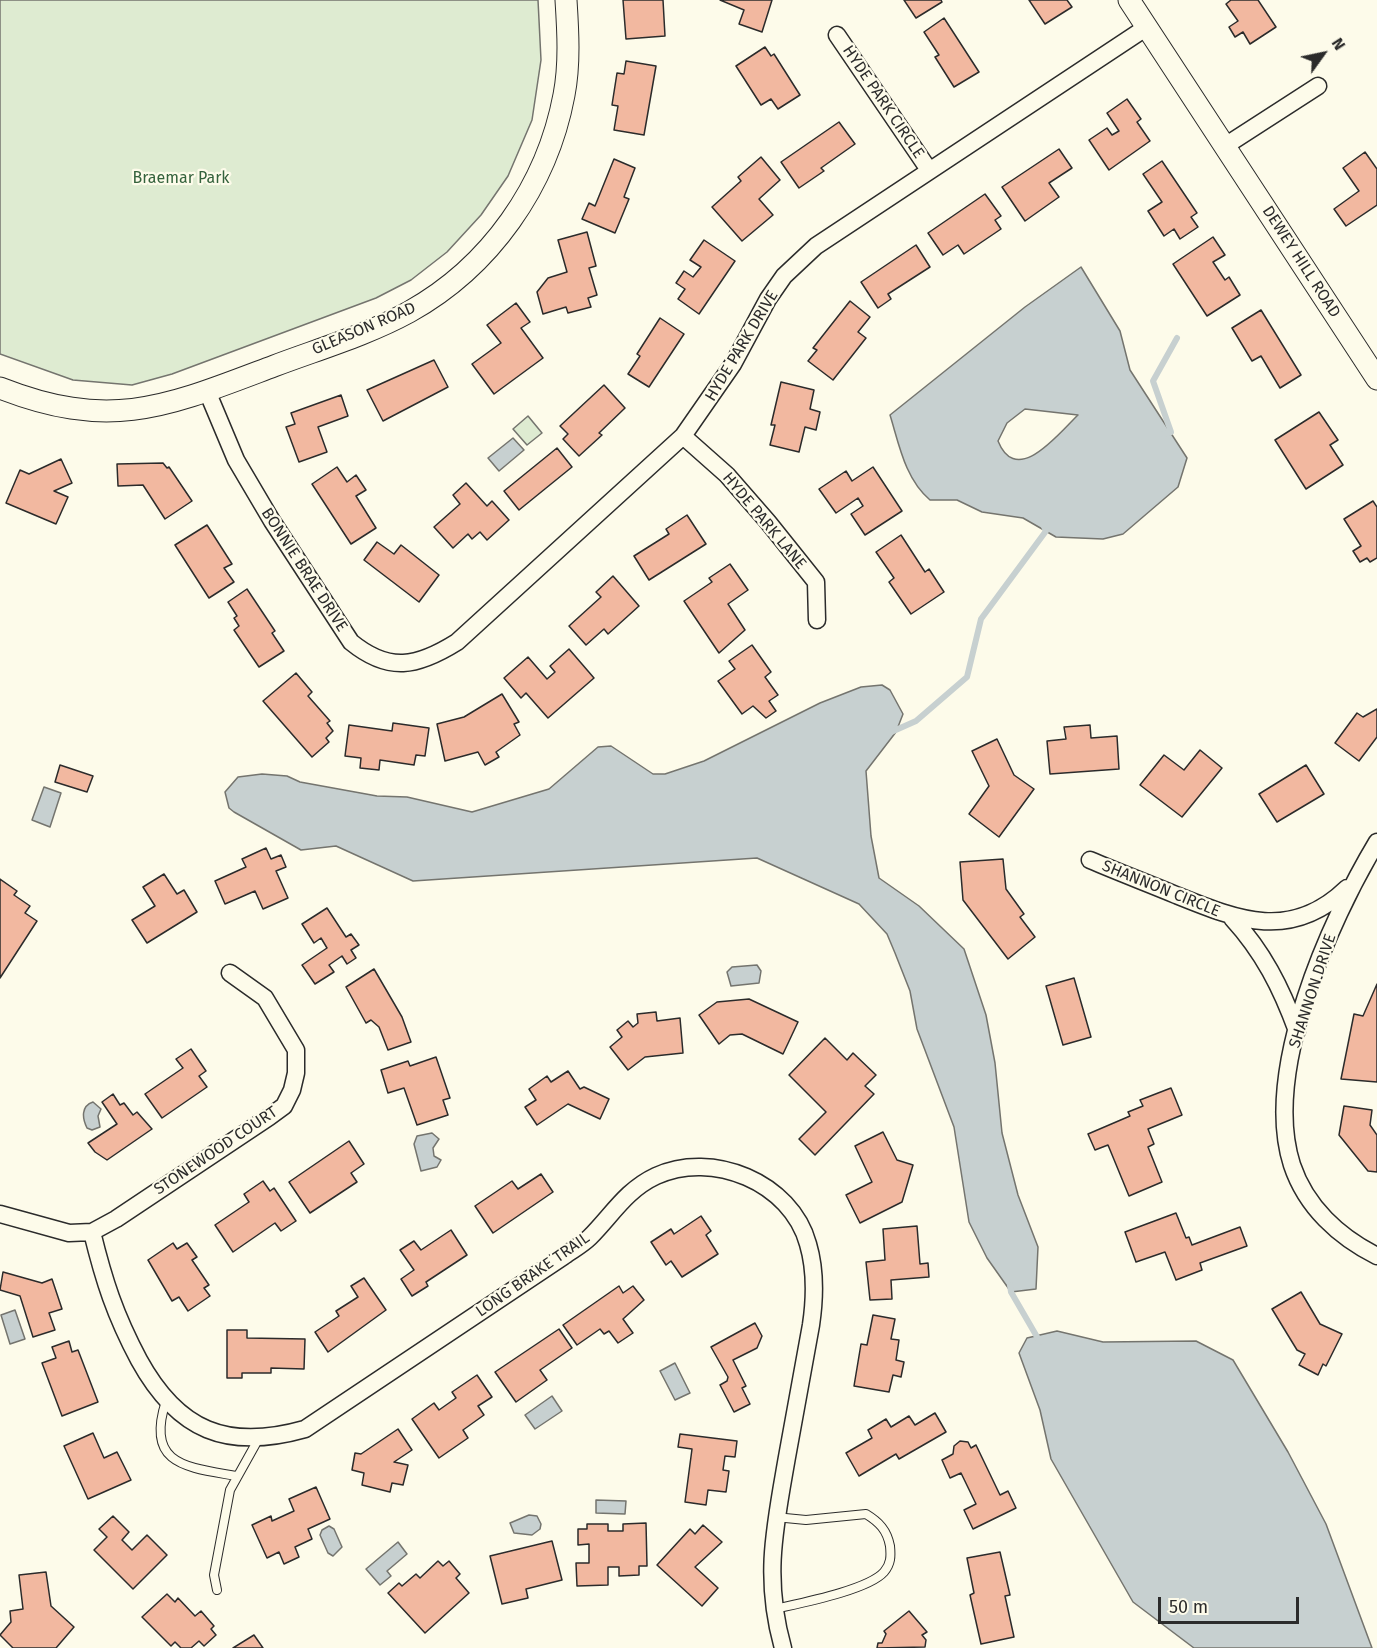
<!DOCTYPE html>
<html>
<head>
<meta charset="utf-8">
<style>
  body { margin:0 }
  #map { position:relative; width:1377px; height:1648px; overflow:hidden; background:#fdfbea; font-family:"Fira Sans",sans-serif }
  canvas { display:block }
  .north { position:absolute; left:1293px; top:24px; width:60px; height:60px; -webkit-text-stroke:4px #fdfbea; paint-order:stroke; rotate:57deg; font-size:16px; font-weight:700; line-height:24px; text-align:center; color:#2b2b2b }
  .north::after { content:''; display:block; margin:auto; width:21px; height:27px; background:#2b2b2b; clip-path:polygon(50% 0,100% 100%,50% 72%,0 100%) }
  .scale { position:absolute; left:1158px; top:1597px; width:141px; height:27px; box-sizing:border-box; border:3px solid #2b2b2b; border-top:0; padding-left:8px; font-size:18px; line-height:21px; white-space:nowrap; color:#2b2b2b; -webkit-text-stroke:4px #fdfbea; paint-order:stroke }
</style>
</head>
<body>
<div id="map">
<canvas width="1377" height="1648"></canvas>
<div class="north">N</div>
<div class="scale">50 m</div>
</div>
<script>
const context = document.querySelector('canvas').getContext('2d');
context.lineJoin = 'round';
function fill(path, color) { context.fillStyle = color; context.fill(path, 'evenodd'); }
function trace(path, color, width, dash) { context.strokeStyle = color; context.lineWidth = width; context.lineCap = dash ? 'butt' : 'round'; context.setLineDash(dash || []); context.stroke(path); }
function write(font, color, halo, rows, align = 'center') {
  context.font = font + ' "Fira Sans",sans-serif'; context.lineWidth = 4.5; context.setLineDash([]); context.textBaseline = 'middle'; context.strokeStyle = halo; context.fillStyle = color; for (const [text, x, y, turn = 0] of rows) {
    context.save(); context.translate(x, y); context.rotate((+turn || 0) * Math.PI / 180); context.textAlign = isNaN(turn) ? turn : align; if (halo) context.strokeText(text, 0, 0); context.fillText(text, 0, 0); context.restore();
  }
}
const green = new Path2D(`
  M0,0H538L541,60L532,120L508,176L481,215L447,252L411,280L376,298L172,374L132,385L73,380L0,354Z
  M528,416L542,433L527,445L513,429Z`);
fill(green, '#deebd1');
trace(green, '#74746e', 1.5);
const water = new Path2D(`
  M1081,267L1120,331L1130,370L1187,458L1178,487L1123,534L1103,539L1056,537L1023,518L982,512L957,500H930C905,479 899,444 890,415L1025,307ZM1025,409L1078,415C1059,433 1017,488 998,441L1007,423Z
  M513,438L524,450L499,471L488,458Z
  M882,685L890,690L903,714L896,732L866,771L871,836L879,878L919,906L964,949L986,1015L995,1063L1002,1133L1018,1195L1038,1247L1036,1289L1011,1292L987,1258L969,1222L954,1127L917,1029L910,991L895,953L887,934L859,904L757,858L413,881L336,846L301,850L234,812L229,808L225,792L238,777L262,774L287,776L300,782L377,796L407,797L472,812L549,789L598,747L611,746L653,774H665L704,761L820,703L861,687Z
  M44,787L61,793L50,827L32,820Z
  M757,965L761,971L759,983L731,986L727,972L732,967Z
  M93,1102L101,1109L98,1116L100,1127L92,1130L87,1128C82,1118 81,1106 93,1102Z
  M432,1133L439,1139L433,1148L434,1156L441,1160L437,1167L421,1171L414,1144L417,1136Z
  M15,1310L25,1339L10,1344L1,1315Z
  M1057,1331L1103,1342L1196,1341L1233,1360L1288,1452L1326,1524L1372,1648H1194L1133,1602L1051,1459L1040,1410L1019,1353L1027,1338Z
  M675,1363L690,1393L675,1400L660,1371Z
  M552,1396L562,1411L535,1429L525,1415Z
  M596,1500L626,1501L625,1514L596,1513Z
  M529,1515L537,1516L541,1524L540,1529L532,1535L514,1533L510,1523Z
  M329,1526L334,1529L342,1547L333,1556L328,1553L320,1535L322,1530Z
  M398,1542L407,1554L387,1571L391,1576L380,1585L366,1569Z`);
fill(water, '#c7d0d0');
trace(water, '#74746e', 1.5);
trace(new Path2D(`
  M1164,434L1171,432L1153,381L1177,338
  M889,733L916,721L967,677L981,619L1046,531L1043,524
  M1010,1285L1011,1292L1040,1342`), '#c7d0d0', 6);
const building = new Path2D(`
  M623,0H663L665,36L626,39Z
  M720,0H772L762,32L739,24L744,10Z
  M904,0H941L942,2L916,18Z
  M1029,0H1067L1072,7L1045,24Z
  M1231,0H1258L1276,27L1250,44L1243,32L1235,37L1229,27L1238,21L1226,4Z
  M944,18L979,72L954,87L935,57L939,55L924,32Z
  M765,47L771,56L774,54L800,95L778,109L771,99L761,105L736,66Z
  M626,61L656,66L644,135L614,130L618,106L612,105L617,73L624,74Z
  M1127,99L1141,119L1137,122L1150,141L1109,170L1089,140L1107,128L1112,135L1119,131L1107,113Z
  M839,122L855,144L821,168L824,171L799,188L781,162Z
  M1059,149L1072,168L1049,183L1059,197L1025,221L1002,187Z
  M1365,152L1377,169V205L1346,226L1334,209L1359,191L1343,168Z
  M761,157L780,180L759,199L773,215L742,241L712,207L741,181L738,177Z
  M614,159L635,168L624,197L629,199L615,233L582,219L589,203L595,206Z
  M1162,161L1197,213L1191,217L1198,227L1180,239L1174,229L1164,236L1148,211L1162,202L1143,174Z
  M985,194L1001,216L995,220L1001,229L964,254L958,245L943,255L928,233Z
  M587,232L596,266L589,268L597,295L588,298L591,307L568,313L566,307L543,314L537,292L548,278L567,272L558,240Z
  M1213,237L1225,255L1213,262L1225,280L1229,277L1240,295L1207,316L1173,264Z
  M704,240L735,261L699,314L678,299L685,289L676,283L684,271L693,277L701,267L690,260Z
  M916,245L930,267L888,294L891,299L878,308L861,282Z
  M850,301L870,317L858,332L866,338L833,380L808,361L817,350L813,348Z
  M516,303L530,322L521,328L543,358L494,394L472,364L501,343L487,325Z
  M1261,310L1301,375L1280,388L1261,356L1252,361L1232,328Z
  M660,318L684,334L649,387L628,374L640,356L637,354Z
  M434,360L448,387L383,421L367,390Z
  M781,382L814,390L810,409L820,412L816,430L805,427L799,452L770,445L775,425H771Z
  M604,385L625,408L599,433L602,435L579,456L563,439L568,434L560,426Z
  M341,395L348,416L318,427L327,452L299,462L286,427L295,424L291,413Z
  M1319,412L1338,440L1330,445L1343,465L1306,489L1275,440Z
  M557,448L572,467L519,510L504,491Z
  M61,459L72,483L54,491L68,497L56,524L6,503L20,470L29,474Z
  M163,463L167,468L169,467L192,501L165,519L143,485L118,486L117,464Z
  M337,467L347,482L356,475L366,490L356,496L376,528L351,544L312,484Z
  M873,467L902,511L865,535L851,514L863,506L858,498L836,513L819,489L846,471L852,481Z
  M466,483L487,506L492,501L509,520L487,540L480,532L472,539L468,534L453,548L434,527L460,504L453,495Z
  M1373,501L1377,507V558L1370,562L1367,558L1360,562L1353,551L1361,546L1344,519Z
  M687,515L706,544L649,580L634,556L669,534L666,529Z
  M207,525L232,564L224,568L234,582L209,598L175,545Z
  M901,535L925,572L929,569L944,592L911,614L889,582L894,578L876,552Z
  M377,542L394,554L401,545L439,575L419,602L364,560Z
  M730,564L748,590L728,604L745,630L719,653L684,601L712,582L709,578Z
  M613,576L639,606L608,634L604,629L586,645L569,626L601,597L596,592Z
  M247,589L275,631L272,633L284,651L259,667L234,630L239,626L234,618L237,616L228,602Z
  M752,645L771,672L765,677L778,695L769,701L776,711L766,718L753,706L742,714L718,681L735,669L729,661Z
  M569,649L594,678L548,718L526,693L521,698L504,678L528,657L547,679L555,672L550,666Z
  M296,673L312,692L308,696L330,721L327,723L333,731L326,738L329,742L312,757L263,701Z
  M502,694L519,722L514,724L520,735L496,752L499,757L485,765L478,752L445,761L437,724L464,717Z
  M1377,709V737L1359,761L1335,743L1357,713L1363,717Z
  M393,723L429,728L425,756L416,755L414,765L380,760L379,770L360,768L361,758L345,756L349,725L392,731Z
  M1090,725L1091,738L1117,736L1119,769L1050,774L1047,741L1066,739L1064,727Z
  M997,739L1014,775L1034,789L999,837L969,814L989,786L972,751Z
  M1200,750L1222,768L1182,817L1140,785L1164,755L1184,770Z
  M60,765L93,776L87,792L55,782Z
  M1306,765L1324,794L1277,822L1259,794Z
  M266,848L271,859L281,855L286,867L276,871L288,898L263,909L255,891L225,904L215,881L246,867L242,859Z
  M1003,859L1006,889L1024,914L1020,917L1035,937L1008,959L963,900L960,862Z
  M164,874L177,894L184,890L197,912L147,943L132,920L155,906L143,887Z
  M0,879L17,891L14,895L30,906L25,913L37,921L0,978Z
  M327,908L346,937L351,934L359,945L351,950L356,958L347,964L342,956L329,965L334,972L315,984L302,965L327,948L321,938L314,943L302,924Z
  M374,969L402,1017L411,1042L388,1050L379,1027L371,1020L366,1023L346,987Z
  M1074,978L1091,1037L1063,1045L1046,986Z
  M1377,984V1082L1341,1079L1354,1014L1363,1016Z
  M749,999L798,1022L783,1054L742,1034L730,1035L719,1044L699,1015L717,1002Z
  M656,1012L657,1021L680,1018L683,1053L645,1057L628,1070L610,1047L622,1037L617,1030L628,1021L633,1027L638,1023L637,1014Z
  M825,1038L847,1060L853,1053L876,1075L865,1086L874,1094L815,1155L799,1139L826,1112L789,1075Z
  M191,1049L206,1071L199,1076L207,1087L162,1118L145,1094L183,1068L176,1059Z
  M436,1057L450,1098L443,1100L448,1115L417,1125L404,1088L388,1093L381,1070L408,1061L410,1066Z
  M568,1071L580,1089L584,1087L609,1099L600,1119L568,1104L537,1125L525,1107L536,1100L529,1089L547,1076L551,1082Z
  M1171,1088L1182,1115L1148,1129L1154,1144L1148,1147L1162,1182L1129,1196L1108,1145L1095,1150L1088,1134L1130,1116L1128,1112L1143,1106L1140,1100Z
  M113,1094L120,1105L124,1103L133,1115L137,1112L152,1129L107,1160L95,1152L88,1143L117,1124L102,1102Z
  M1344,1106L1372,1110L1370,1125L1377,1135V1172L1368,1171L1339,1135Z
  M883,1132L897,1160L913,1165L902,1202L860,1223L846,1195L872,1182L855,1146Z
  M349,1141L364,1164L351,1173L357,1182L310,1213L289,1182Z
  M541,1174L553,1192L493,1233L475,1206L512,1181L518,1189Z
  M263,1181L270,1191L274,1188L296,1221L281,1231L275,1223L233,1252L215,1225L249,1202L244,1194Z
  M1176,1213L1186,1238L1189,1237L1192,1245L1240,1227L1247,1246L1200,1263L1202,1270L1176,1280L1165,1252L1136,1262L1125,1232Z
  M701,1216L711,1231L706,1235L718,1254L682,1277L671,1261L666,1265L651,1242L671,1229L674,1234Z
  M917,1226L920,1264L928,1263L929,1277L891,1280L892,1299L870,1300L866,1262L885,1260L883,1229Z
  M451,1230L467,1255L426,1282L428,1286L412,1296L401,1279L414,1270L400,1250L414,1241L421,1250Z
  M173,1243L177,1249L187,1243L197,1257L192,1260L209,1285L204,1288L210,1296L188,1311L179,1297L172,1301L148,1260Z
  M3,1272L42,1283L52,1279L62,1309L49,1313L55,1330L33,1337L20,1296L0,1290Z
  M364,1278L386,1310L328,1352L315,1332L339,1316L336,1311L358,1297L351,1286Z
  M619,1286L623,1293L633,1286L644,1300L623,1319L633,1333L618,1343L609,1331L604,1334L600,1329L577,1345L563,1325Z
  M1301,1292L1320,1324L1342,1334L1326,1366L1323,1364L1318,1375L1299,1365L1305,1354L1297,1350L1272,1309Z
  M873,1315L895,1319L891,1339L899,1340L896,1360L904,1362L901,1377L893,1375L889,1392L854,1386L861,1344L867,1345Z
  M755,1323L762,1336L757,1348L733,1360L746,1386L742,1388L750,1404L734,1412L720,1385L727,1381L728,1377L711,1347Z
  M559,1329L572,1348L540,1370L547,1380L516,1402L495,1372Z
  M227,1330H247V1338L305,1339L304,1369L271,1368V1373H242V1378H227Z
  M69,1341L72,1352L78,1350L98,1402L62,1416L42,1363L56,1358L52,1347Z
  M477,1375L492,1397L478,1406L484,1415L463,1430L468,1438L439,1458L412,1419L434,1403L439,1410L456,1398L452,1392Z
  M935,1413L946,1432L899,1459L896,1454L859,1476L846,1453L872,1438L868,1430L886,1419L891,1427L909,1416L915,1425Z
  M398,1429L412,1450L394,1462L408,1465L403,1485L392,1483L390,1492L362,1485L364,1473L352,1470L355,1453L361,1454Z
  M93,1433L104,1458L117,1452L131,1480L88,1499L64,1446Z
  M680,1434L737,1441L735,1457L725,1456L723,1470L729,1471L726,1492L708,1490L706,1505L685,1502L692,1449L678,1447Z
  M960,1441L968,1442L971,1448L976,1445L1000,1495L1008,1491L1016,1508L973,1529L964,1510L976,1504L961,1473L950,1478L942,1460L953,1454L954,1446Z
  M316,1487L330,1519L308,1529L312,1539L295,1547L299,1557L284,1564L279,1552L267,1558L252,1525L271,1516L272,1521L294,1511L289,1499Z
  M113,1516L129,1532L122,1540L132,1550L147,1535L167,1555L133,1589L94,1550L107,1537L99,1529Z
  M646,1523L647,1566H639V1575L619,1576V1567H608V1585L577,1586L576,1563H589V1544L578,1545V1529H587V1524H608V1531H623V1524Z
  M703,1525L722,1542L695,1567L718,1588L702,1606L657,1565L690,1529L695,1534Z
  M552,1541L562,1580L526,1589L528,1598L502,1604L490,1556Z
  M1000,1552L1010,1595L1005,1596L1014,1637L981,1644L970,1595L974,1593L967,1558Z
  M438,1561L443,1566L449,1561L460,1574L456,1578L469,1593L425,1633L388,1593L399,1583L402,1586L416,1574L420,1578Z
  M46,1572L51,1606L74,1627L56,1648H13L0,1635L11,1622L10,1611L23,1609L19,1575Z
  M167,1594L175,1602L178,1598L195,1616L201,1611L214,1626L211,1629L216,1635L204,1646L199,1641L191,1648H181L175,1642L171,1646L142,1617Z
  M909,1611L927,1632L922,1635L926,1640L925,1647L877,1648L878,1643H882L886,1634L884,1631Z
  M254,1635L263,1648H233Z`);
fill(building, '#f2b8a0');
trace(building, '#2b2b2b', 1.5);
const service = new Path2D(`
  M166,1401C145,1465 186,1467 236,1476
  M775,1517L806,1520L866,1514C879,1522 887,1530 890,1546C891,1556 891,1564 884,1572C868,1590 801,1603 775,1609
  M217,1590L214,1575L230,1490L259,1438`);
const minor = new Path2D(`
  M837,35L929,170
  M1225,146L1318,86
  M207,391L236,460L272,521L351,642C389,673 417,667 457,642L683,436L733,364L768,299L784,276L816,246L1147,27
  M683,436L727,475L768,522L816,582L817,620
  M1377,842C1329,922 1262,1072 1292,1165C1306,1207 1339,1237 1377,1256
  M1090,860C1118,872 1147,883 1176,895C1238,920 1291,942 1347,888
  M1232,918C1263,952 1281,987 1297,1031
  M0,1214L69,1233L92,1232L116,1219L269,1117L284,1106L292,1090L296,1073V1050L265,998L230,973
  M92,1232C104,1281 115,1315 139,1360C178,1431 227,1451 305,1429L564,1256C572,1250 582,1245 590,1237C612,1215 626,1190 656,1176C712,1150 791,1182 808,1244C816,1271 815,1298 811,1325C803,1369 795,1413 787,1457C775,1526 763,1578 783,1648`);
const tertiary = new Path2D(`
  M1129,0L1377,379
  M0,388C112,432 168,406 274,366C319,349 367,335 409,312C490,267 547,186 564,95C570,64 568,31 566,0`);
trace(service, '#2b2b2b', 10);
trace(minor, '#2b2b2b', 19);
trace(tertiary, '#2b2b2b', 23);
trace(service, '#fdfbea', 8);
trace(minor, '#fdfbea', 16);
trace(tertiary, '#fdfbea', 21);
write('16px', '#2b2b2b', '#fdfbea', [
  ["HYDE PARK CIRCLE",883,102,56],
  ["DEWEY HILL ROAD",1301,262,57],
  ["GLEASON ROAD",364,329,-23],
  ["HYDE PARK DRIVE",742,346,-59],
  ["HYDE PARK LANE",764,521,50],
  ["BONNIE BRAE DRIVE",304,570,57],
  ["SHANNON CIRCLE",1161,889,22],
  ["SHANNON DRIVE",1313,991,-72],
  ["STONEWOOD COURT",216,1151,-34],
  ["LONG BRAKE TRAIL",533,1275,-35]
]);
write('16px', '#34623c', '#fdfbea', [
  ["Braemar Park",181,179]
]);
</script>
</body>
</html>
